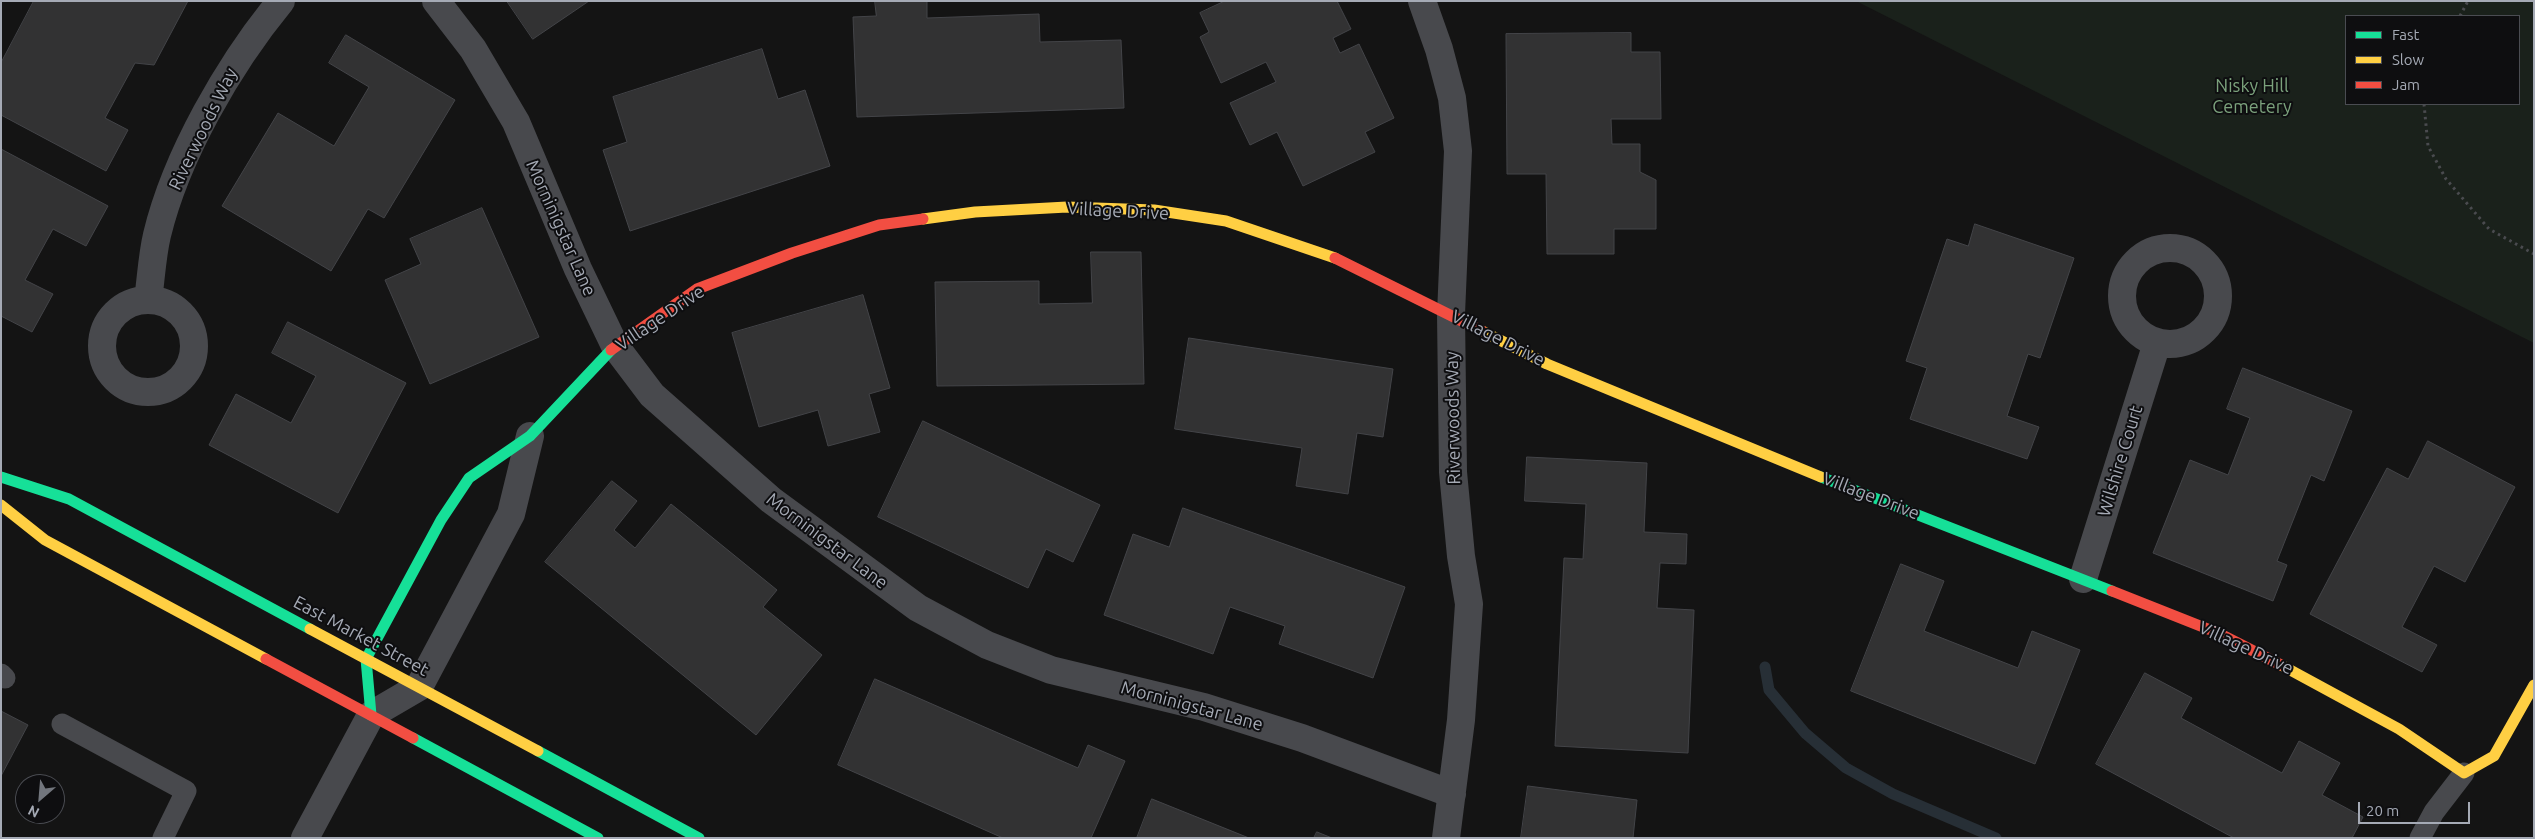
<!DOCTYPE html>
<html>
<head>
<meta charset="utf-8">
<style>
  body { margin:0 }
  #map { position:relative; width:2535px; height:839px; overflow:hidden; background:#141414; font-family:Ubuntu,sans-serif }
  canvas { display:block }
  .frame { position:absolute; inset:0; border:2px solid #a5aab5; pointer-events:none }
  .legend { position:absolute; left:2345px; top:15px; width:175px; height:90px; box-sizing:border-box; background:#0e0e10; border:1px solid #4a4c52; margin:0; padding:6px 9px; list-style:none; font-size:15px; color:#a5aab5 }
  .legend li { display:flex; align-items:center; gap:10px; height:25px }
  .legend b { width:25px; border:1px solid #4a4c52 }
  .north { position:absolute; left:15px; top:774px; width:50px; height:50px; box-sizing:border-box; background:#0e0e10; border:1px solid #4a4c52; border-radius:50%; rotate:207deg; font-size:14px; font-weight:700; line-height:20px; text-align:center; color:#a5aab5 }
  .north::after { content:''; display:block; margin:auto; width:18px; height:22px; background:#72767d; clip-path:polygon(50% 0,100% 100%,50% 72%,0 100%) }
  .scale { position:absolute; left:2358px; top:802px; width:112px; height:22px; box-sizing:border-box; border:2px solid #a5aab5; border-top:0; padding-left:6px; font-size:15px; line-height:18px; white-space:nowrap; color:#a5aab5; -webkit-text-stroke:4px #0e0e10; paint-order:stroke }
</style>
</head>
<body>
<div id="map">
<canvas width="2535" height="839"></canvas>
<div class="frame"></div>
<ul class="legend">
<li><b style="height:6px;background:#16e098"></b>Fast</li>
<li><b style="height:6px;background:#ffcf43"></b>Slow</li>
<li><b style="height:6px;background:#f24e42"></b>Jam</li>
</ul>
<div class="north">N</div>
<div class="scale">20 m</div>
</div>
<script>
const context = document.querySelector('canvas').getContext('2d');
context.lineJoin = 'round';
function fill(path, color) { context.fillStyle = color; context.fill(path, 'evenodd'); }
function trace(path, color, width, dash) { context.strokeStyle = color; context.lineWidth = width; context.lineCap = dash ? 'butt' : 'round'; context.setLineDash(dash || []); context.stroke(path); }
function write(font, color, halo, rows, align = 'center') {
  context.font = font + ' Ubuntu,sans-serif'; context.lineWidth = 4; context.setLineDash([]); context.textBaseline = 'middle'; context.strokeStyle = halo; context.fillStyle = color; for (const [text, x, y, turn = 0] of rows) {
    context.save(); context.translate(x, y); context.rotate((+turn || 0) * Math.PI / 180); context.textAlign = isNaN(turn) ? turn : align; if (halo) context.strokeText(text, 0, 0); context.fillText(text, 0, 0); context.restore();
  }
}
fill(new Path2D(`
  M1856,1H2534V343ZM2346,16H2519V104H2346Z`), '#1a211b');
trace(new Path2D(`
  M1765,667L1769,690L1805,733L1846,768L1893,794L1996,838`), '#272f36', 11);
const building = new Path2D(`
  M34,1H188L154,65L135,63L105,118L128,130L106,171L1,115V63Z
  M507,1H589L533,39Z
  M875,1H927V18L1039,14L1040,42L1121,40L1124,108L857,117L853,17L876,16Z
  M1225,1H1337L1351,29L1333,38L1340,53L1359,44L1394,118L1365,132L1375,152L1303,186L1277,132L1250,145L1230,103L1276,82L1266,62L1221,83L1200,37L1209,32L1200,13Z
  M1631,33V52H1660L1661,119H1611L1612,144H1640V172L1656,180V229H1614V254H1547L1546,174H1507L1506,34Z
  M346,35L455,100L384,218L368,209L331,271L222,206L278,113L334,146L369,87L329,63Z
  M762,49L778,99L805,90L830,166L630,231L603,150L627,142L613,97Z
  M1,149L108,206L86,246L53,229L25,280L53,294L32,332L1,316Z
  M482,208L539,337L430,384L385,280L421,264L410,239Z
  M1975,224L2074,258L2040,358L2028,354L2007,416L2039,427L2027,459L1910,419L1927,368L1906,361L1947,239L1968,246Z
  M1091,252H1141L1144,384L937,386L935,282L1039,281V304L1092,303Z
  M863,295L890,388L869,394L880,432L828,446L818,410L759,427L732,333Z
  M288,322L406,383L338,513L209,445L236,394L291,423L316,376L272,353Z
  M1189,338L1393,369L1383,437L1357,433L1348,494L1296,486L1302,448L1175,429Z
  M2243,368L2352,411L2324,481L2311,475L2277,561L2287,565L2273,601L2153,553L2190,460L2228,475L2250,418L2227,409Z
  M923,421L1100,505L1073,562L1046,549L1028,588L878,517Z
  M2428,441L2515,487L2465,582L2434,566L2402,627L2437,645L2422,672L2310,614L2387,468L2408,479Z
  M1527,457L1647,463L1644,532L1687,534L1686,564L1660,563L1657,608L1694,610L1688,753L1555,746L1564,558L1583,559L1586,504L1525,501Z
  M612,481L637,501L614,530L635,548L671,504L777,590L763,607L822,655L756,735L545,562Z
  M1183,508L1405,587L1373,678L1279,644L1285,626L1230,607L1213,654L1104,615L1133,534L1169,547Z
  M1901,564L1944,581L1924,631L2018,668L2032,631L2080,650L2035,764L1851,691Z
  M2145,673L2192,698L2181,718L2282,773L2299,741L2340,763L2322,795L2363,817L2352,838H2234L2096,764Z
  M875,679L1078,768L1088,745L1125,761L1091,838H1003L838,765Z
  M1,711L28,725L1,776Z
  M1528,786L1637,800L1633,838H1521Z
  M1152,799L1249,838H1137Z
  M1317,832L1332,838H1314Z`);
fill(building, '#323233');
trace(building, '#434448', 1);
trace(new Path2D(`
  M2460,16L2468,1
  M2424,104L2428,146L2446,179L2489,229L2534,254`), '#4a4b4f', 3, [2.5, 4]);
trace(new Path2D(`
  M1,674L5,678
  M62,724L186,791L163,838
  M2420,838L2434,812L2464,773`), '#48494d', 21);
trace(new Path2D(`
  M436,1L473,49L516,122L578,269L615,346L652,395L771,500L918,608L987,645L1051,670L1204,707L1302,738L1452,794
  M1422,1L1439,49L1452,98L1458,151L1451,314L1453,472L1461,556L1469,604L1461,720L1446,838
  M2122 296a48 48 0 1 1 96 0a48 48 0 1 1-96 0Z
  M102 346a46 46 0 1 1 92 0a46 46 0 1 1-92 0Z
  M148,300C151,279 152,256 157,235C176,156 229,64 281,1
  M2083,579L2157,343
  M305,838L371,715L419,687L511,514L530,436`), '#48494d', 28);
trace(new Path2D(`
  M1,477L69,499L310,629
  M1821,477L2112,591
  M371,715L366,659L441,520L469,478L530,436L611,350
  M413,738L598,838
  M538,751L699,838`), '#16e098', 11);
trace(new Path2D(`
  M923,219L975,212L1067,207L1154,210L1226,221L1335,258
  M1482,331L1547,364L1821,477
  M1,505L45,540L266,659
  M310,629L538,751
  M2281,665L2399,729L2464,773L2494,756L2534,685`), '#ffcf43', 11);
trace(new Path2D(`
  M1335,258L1482,331
  M611,350L697,289L792,253L879,225L923,219
  M2112,591L2218,633L2281,665
  M266,659L413,738`), '#f24e42', 11);
write('18px', '#7ba17c', '#0e0e10', [
  ["Nisky Hill",2252,86],
  ["Cemetery",2252,107]
]);
write('18px', '#a5aab5', '#0e0e10', [
  ["Riverwoods Way",203,129,-64],
  ["Village Drive",1118,211,3],
  ["Morninigstar Lane",561,228,66],
  ["Village Drive",660,318,-34],
  ["Village Drive",1498,338,27],
  ["Riverwoods Way",1453,418,-91],
  ["Wilshire Court",2120,461,-73],
  ["Village Drive",1871,496,21],
  ["Morninigstar Lane",827,541,37],
  ["East Market Street",361,636,28],
  ["Village Drive",2246,648,25],
  ["Morninigstar Lane",1192,706,15]
]);
</script>
</body>
</html>
